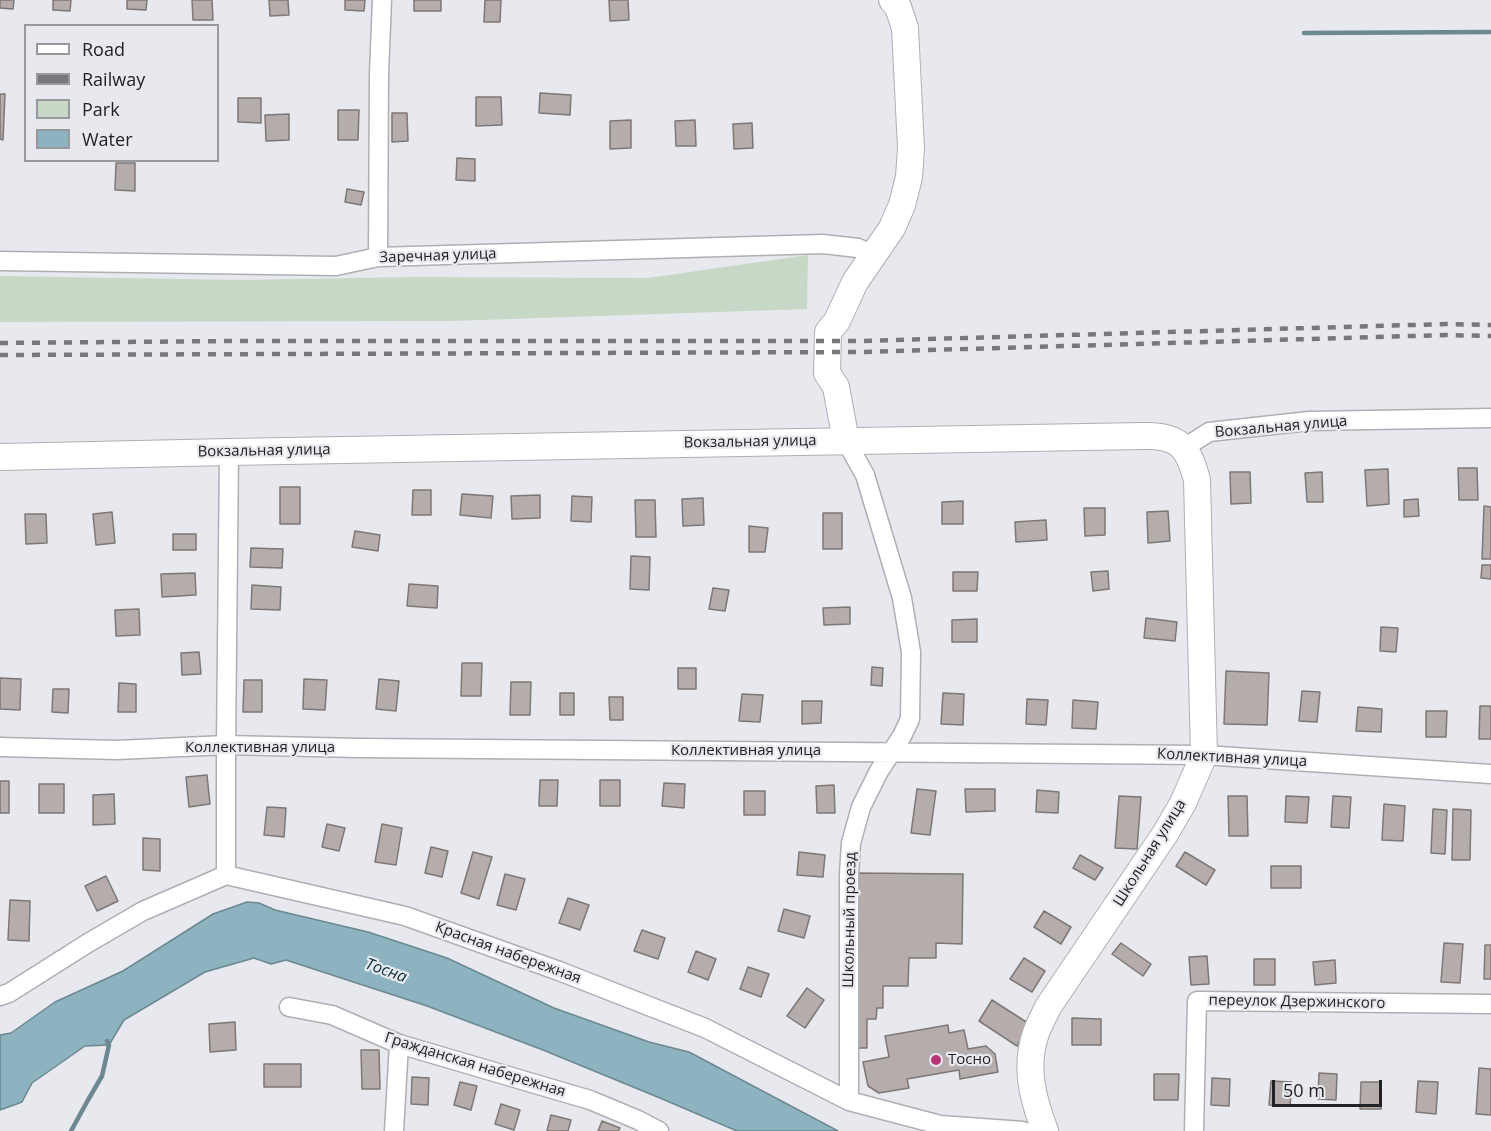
<!DOCTYPE html>
<html>
<head>
<meta charset="utf-8">
<style>
  body { margin:0 }
  #map { position:relative; width:1491px; height:1131px; overflow:hidden; background:#e8e9ee; font-family:"Open Sans",sans-serif }
  canvas { display:block }
  .legend { position:absolute; left:24px; top:24px; width:195px; height:138px; box-sizing:border-box; background:#e8e9ee; border:2px solid #99999d; margin:0; padding:8px 10px; list-style:none; font-size:18px; color:#222224 }
  .legend li { display:flex; align-items:center; gap:12px; height:30px }
  .legend b { width:30px; border:2px solid #99999d }
  .scale { position:absolute; left:1272px; top:1080px; width:110px; height:27px; box-sizing:border-box; border:3px solid #222224; border-top:0; padding-left:8px; font-size:18px; line-height:21px; white-space:nowrap; color:#222224; -webkit-text-stroke:4px #e8e9ee; paint-order:stroke }
</style>
</head>
<body>
<div id="map">
<canvas width="1491" height="1131"></canvas>
<ul class="legend">
<li><b style="height:8px;background:#fff"></b>Road</li>
<li><b style="height:8px;background:#78787c"></b>Railway</li>
<li><b style="height:16px;background:#c7d8c6"></b>Park</li>
<li><b style="height:16px;background:#8cb3bf"></b>Water</li>
</ul>
<div class="scale">50 m</div>
</div>
<script>
const context = document.querySelector('canvas').getContext('2d');
context.lineJoin = 'round';
function fill(path, color) { context.fillStyle = color; context.fill(path, 'evenodd'); }
function trace(path, color, width, dash) { context.strokeStyle = color; context.lineWidth = width; context.lineCap = dash ? 'butt' : 'round'; context.setLineDash(dash || []); context.stroke(path); }
function write(font, color, halo, rows, align = 'center') {
  context.font = font + ' "Open Sans",sans-serif'; context.lineWidth = 4.5; context.setLineDash([]); context.textBaseline = 'middle'; context.strokeStyle = halo; context.fillStyle = color; for (const [text, x, y, turn = 0] of rows) {
    context.save(); context.translate(x, y); context.rotate((+turn || 0) * Math.PI / 180); context.textAlign = isNaN(turn) ? turn : align; if (halo) context.strokeText(text, 0, 0); context.fillText(text, 0, 0); context.restore();
  }
}
fill(new Path2D(`
  M808,255L807,309L451,321L0,322V276L243,280L412,277L648,278Z`), '#c7d8c6');
const water = new Path2D(`
  M247,902L259,903L275,910L368,932L447,958L554,1008L649,1042L689,1052L838,1131H737L660,1098L543,1050L427,1006L286,960L271,964L254,958L205,972L124,1020L109,1045L85,1046L32,1083L22,1102L0,1110V1035L11,1033L55,1002L123,971L213,914Z`);
fill(water, '#8cb3bf');
trace(water, '#6c8890', 1.5);
trace(new Path2D(`
  M1304,33L1491,32
  M71,1131L88,1100L102,1076L109,1045L107,1041`), '#6c8890', 4.5);
const building = new Path2D(`
  M0,0H14L13,9L0,8Z
  M53,0H71L70,11L53,10Z
  M127,0H147L146,10L127,9Z
  M192,0H212L213,20H193Z
  M269,0H288L289,15L270,16Z
  M345,0H365L364,11L345,10Z
  M414,0H441V11H414Z
  M485,0H501L500,22H484Z
  M609,0H628L629,20L610,21Z
  M540,93L571,95L570,115L539,113Z
  M0,94H5L3,140L0,139Z
  M476,97H501L502,125L476,126Z
  M238,98H261V123L238,122Z
  M338,110H359L358,140H338Z
  M392,113H407L408,141L392,142Z
  M289,114V140L266,141L265,115Z
  M631,120V148L610,149V121Z
  M695,120L696,146H676L675,121Z
  M752,123L753,148L734,149L733,124Z
  M457,158L475,159V181L456,180Z
  M116,163H135V191L115,190Z
  M347,189L364,192L361,205L345,202Z
  M1458,468H1477L1478,500H1459Z
  M1388,469L1389,504L1367,506L1365,470Z
  M1230,472H1250L1251,503L1231,504Z
  M1322,472L1323,502H1307L1305,473Z
  M280,487H300V524H280Z
  M413,490H431V515H412Z
  M462,494L493,496L491,518L460,515Z
  M540,495V518L512,519L511,496Z
  M572,496L592,497L591,522L571,521Z
  M703,498L704,525L683,526L682,499Z
  M1418,499L1419,516L1404,517V500Z
  M635,500H655L656,537H636Z
  M963,501V524H942V502Z
  M1484,506L1491,507V559H1482Z
  M1084,508H1105V535L1085,536Z
  M1168,511L1170,541L1148,543L1147,512Z
  M112,512L115,543L96,545L93,514Z
  M823,513H842V549H823Z
  M25,514H46L47,543L26,544Z
  M1046,520L1047,540L1016,542L1015,522Z
  M749,526L768,528L765,552H749Z
  M355,531L380,535L378,551L352,547Z
  M173,534H196V550H173Z
  M251,548L283,549L282,568L250,567Z
  M631,556L650,557L649,590L630,589Z
  M1482,565H1491V579L1481,578Z
  M1108,571L1109,589L1093,591L1091,572Z
  M953,572H978L977,591H953Z
  M195,573L196,595L162,597L161,574Z
  M409,584L438,586L437,608L407,606Z
  M252,585L281,587L280,610L251,609Z
  M713,588L729,590L725,611L709,609Z
  M850,607V624L824,625L823,608Z
  M139,609L140,635L116,636L115,610Z
  M1146,618L1177,622L1175,641L1144,638Z
  M977,619V642H952V620Z
  M1381,627L1398,628L1396,652L1380,651Z
  M199,652L201,674L182,675L181,653Z
  M462,663H482L481,696H461Z
  M872,667L883,668L882,686L871,685Z
  M678,668H696V689H678Z
  M1226,671L1269,673L1267,725L1224,724Z
  M0,678L21,679L20,710L0,709Z
  M304,679L327,680L325,710L303,709Z
  M379,679L399,681L396,711L376,709Z
  M244,680H262V712H243Z
  M511,682H531L530,715H510Z
  M119,683L136,684V712H118Z
  M53,689H69L68,713L52,712Z
  M1302,691L1320,692L1317,722L1299,721Z
  M560,693H574V715H560Z
  M943,693L964,694L963,725L941,724Z
  M742,694L763,695L760,722L739,721Z
  M609,697H623V720H610Z
  M1027,699L1048,700L1046,725L1026,724Z
  M1073,700L1098,702L1096,729L1072,728Z
  M802,701H822L821,723L802,724Z
  M1480,706H1491V739H1479Z
  M1358,707L1382,709L1381,732L1356,731Z
  M1426,711H1447L1446,737H1426Z
  M207,775L210,804L189,807L186,777Z
  M540,780H558L557,806H539Z
  M600,780H620V806H600Z
  M0,781H9V813H0Z
  M664,783L685,784L684,808L662,806Z
  M39,784H64V813H39Z
  M834,785L835,813H817L816,786Z
  M917,789L936,791L930,835L911,833Z
  M965,789H995V811L966,812Z
  M1037,790L1059,792L1058,813L1036,812Z
  M744,791H765V815H744Z
  M114,794L115,824L93,825V795Z
  M1119,796L1141,797L1137,849L1115,848Z
  M1228,796H1247L1248,836H1229Z
  M1286,796L1309,797L1307,823L1285,822Z
  M1333,796L1351,797L1349,828L1331,827Z
  M1384,804L1405,806L1403,841L1382,840Z
  M267,807L286,808L284,837L264,835Z
  M1433,809L1447,810L1445,854L1431,853Z
  M1453,809L1471,810L1470,860H1452Z
  M327,824L345,828L339,851L322,847Z
  M382,824L402,828L396,865L375,862Z
  M143,838L160,839V871L143,870Z
  M431,847L448,851L442,877L425,873Z
  M473,852L492,857L479,899L461,893Z
  M799,852L825,855L823,877L797,875Z
  M1185,852L1215,870L1206,885L1176,866Z
  M1080,855L1103,868L1095,880L1073,868Z
  M1271,866H1301V888H1271Z
  M855,873L963,874L962,944L936,943V958H909L908,986H883V1008H877L876,1019H867V1048H853Z
  M505,874L525,879L516,910L497,905Z
  M106,876L118,901L97,911L85,886Z
  M568,898L589,905L580,930L559,923Z
  M10,900L30,901L29,941L8,940Z
  M784,909L810,916L804,938L778,931Z
  M1044,911L1071,927L1061,944L1034,927Z
  M642,930L665,938L658,959L634,951Z
  M1121,943L1151,964L1143,976L1112,954Z
  M1444,943L1463,944L1460,983L1441,982Z
  M1485,945H1491V979H1484Z
  M696,951L716,959L708,980L688,972Z
  M1207,956L1209,984L1191,985L1189,957Z
  M1024,958L1045,971L1032,992L1010,979Z
  M1254,959H1275V985H1254Z
  M1335,960L1336,983L1315,985L1313,962Z
  M748,967L769,974L761,997L740,989Z
  M807,988L824,1000L805,1028L787,1016Z
  M992,1000L1031,1025L1017,1046L979,1021Z
  M1072,1018L1101,1019V1045H1072Z
  M235,1022L236,1050L210,1052L209,1024Z
  M948,1025L949,1033L964,1030L968,1049L986,1046L995,1054L998,1072L960,1079L959,1070L907,1079L909,1088L879,1093L868,1086L863,1062L889,1057L885,1036Z
  M361,1050H379L380,1089H362Z
  M264,1064H301V1087H264Z
  M1479,1068L1491,1069V1115L1476,1114Z
  M1319,1073L1337,1074L1336,1100L1318,1099Z
  M1154,1074H1179L1178,1100H1154Z
  M412,1077L429,1078L428,1105L411,1104Z
  M1212,1078L1230,1079L1229,1106L1211,1105Z
  M1271,1081L1292,1082L1290,1106L1269,1105Z
  M1418,1081L1438,1082L1436,1114L1416,1112Z
  M460,1082L477,1086L471,1110L454,1105Z
  M1361,1082H1381V1109H1360Z
  M501,1104L520,1110L514,1130L495,1124Z
  M551,1115L571,1120L568,1131H547Z
  M602,1121L620,1128L618,1131H598Z`);
fill(building, '#b4adac');
trace(building, '#7d7776', 1.5);
const street = new Path2D(`
  M378,257L379,74L382,0
  M0,261L336,266L378,257L823,244L858,248L874,255
  M846,441L865,475L902,598L911,652L910,719L902,736L879,771L861,807L851,843L849,874V1101
  M1184,448L1209,432L1309,421L1491,418
  M0,747L117,750L226,745L359,748L1204,755L1491,774
  M226,875V745L229,452
  M0,996L9,993L88,943L143,911L226,875L405,916L559,971L705,1028L849,1101L940,1125L1023,1131
  M289,1007L332,1015L399,1044L590,1100L638,1120L659,1131
  M394,1131L399,1044
  M1194,1131L1197,1001L1491,1004`);
const secondary = new Path2D(`
  M846,441L836,387L827,373L828,332L837,321L855,282L892,228L902,205L909,177L911,148L905,28L898,7L892,0
  M0,457L229,452L1143,436C1180,435 1188,447 1197,480L1204,755L1183,803L1165,834L1048,1007C1044,1016 1039,1024 1036,1033C1024,1067 1033,1099 1045,1131`);
trace(street, '#aeafb4', 21);
trace(secondary, '#aeafb4', 28);
trace(street, '#fff', 18);
trace(secondary, '#fff', 26);
trace(new Path2D(`
  M0,343L234,341H861L1446,324L1491,325
  M0,355L861,352L1446,335L1491,336`), '#78787c', 4.5, [8, 8]);
for (const [x, y, r, color] of [
  [936,1060,6,"#ba3478"]
]) { const dot = new Path2D(); dot.arc(x, y, r, 0, 2 * Math.PI); context.fillStyle = color; context.fill(dot); trace(dot, '#e8e9ee', 2); }
write('15px', '#222224', '#e8e9ee', [
  ["Заречная улица",438,256,-2],
  ["Вокзальная улица",1281,427,-5],
  ["Вокзальная улица",750,442,-1],
  ["Вокзальная улица",264,451,-1],
  ["Коллективная улица",260,748],
  ["Коллективная улица",746,751],
  ["Коллективная улица",1232,758,3],
  ["Школьная улица",1150,853,-58],
  ["Школьный проезд",850,920,-89],
  ["Красная набережная",508,953,20],
  ["переулок Дзержинского",1297,1002,1],
  ["Гражданская набережная",475,1065,17]
]);
write('15px', '#222224', '#e8e9ee', [
  ["Тосно",948,1060]
], 'left');
write('italic 16px', '#082f38', '#e8e9ee', [
  ["Тосна",386,971,20]
]);
</script>
</body>
</html>
